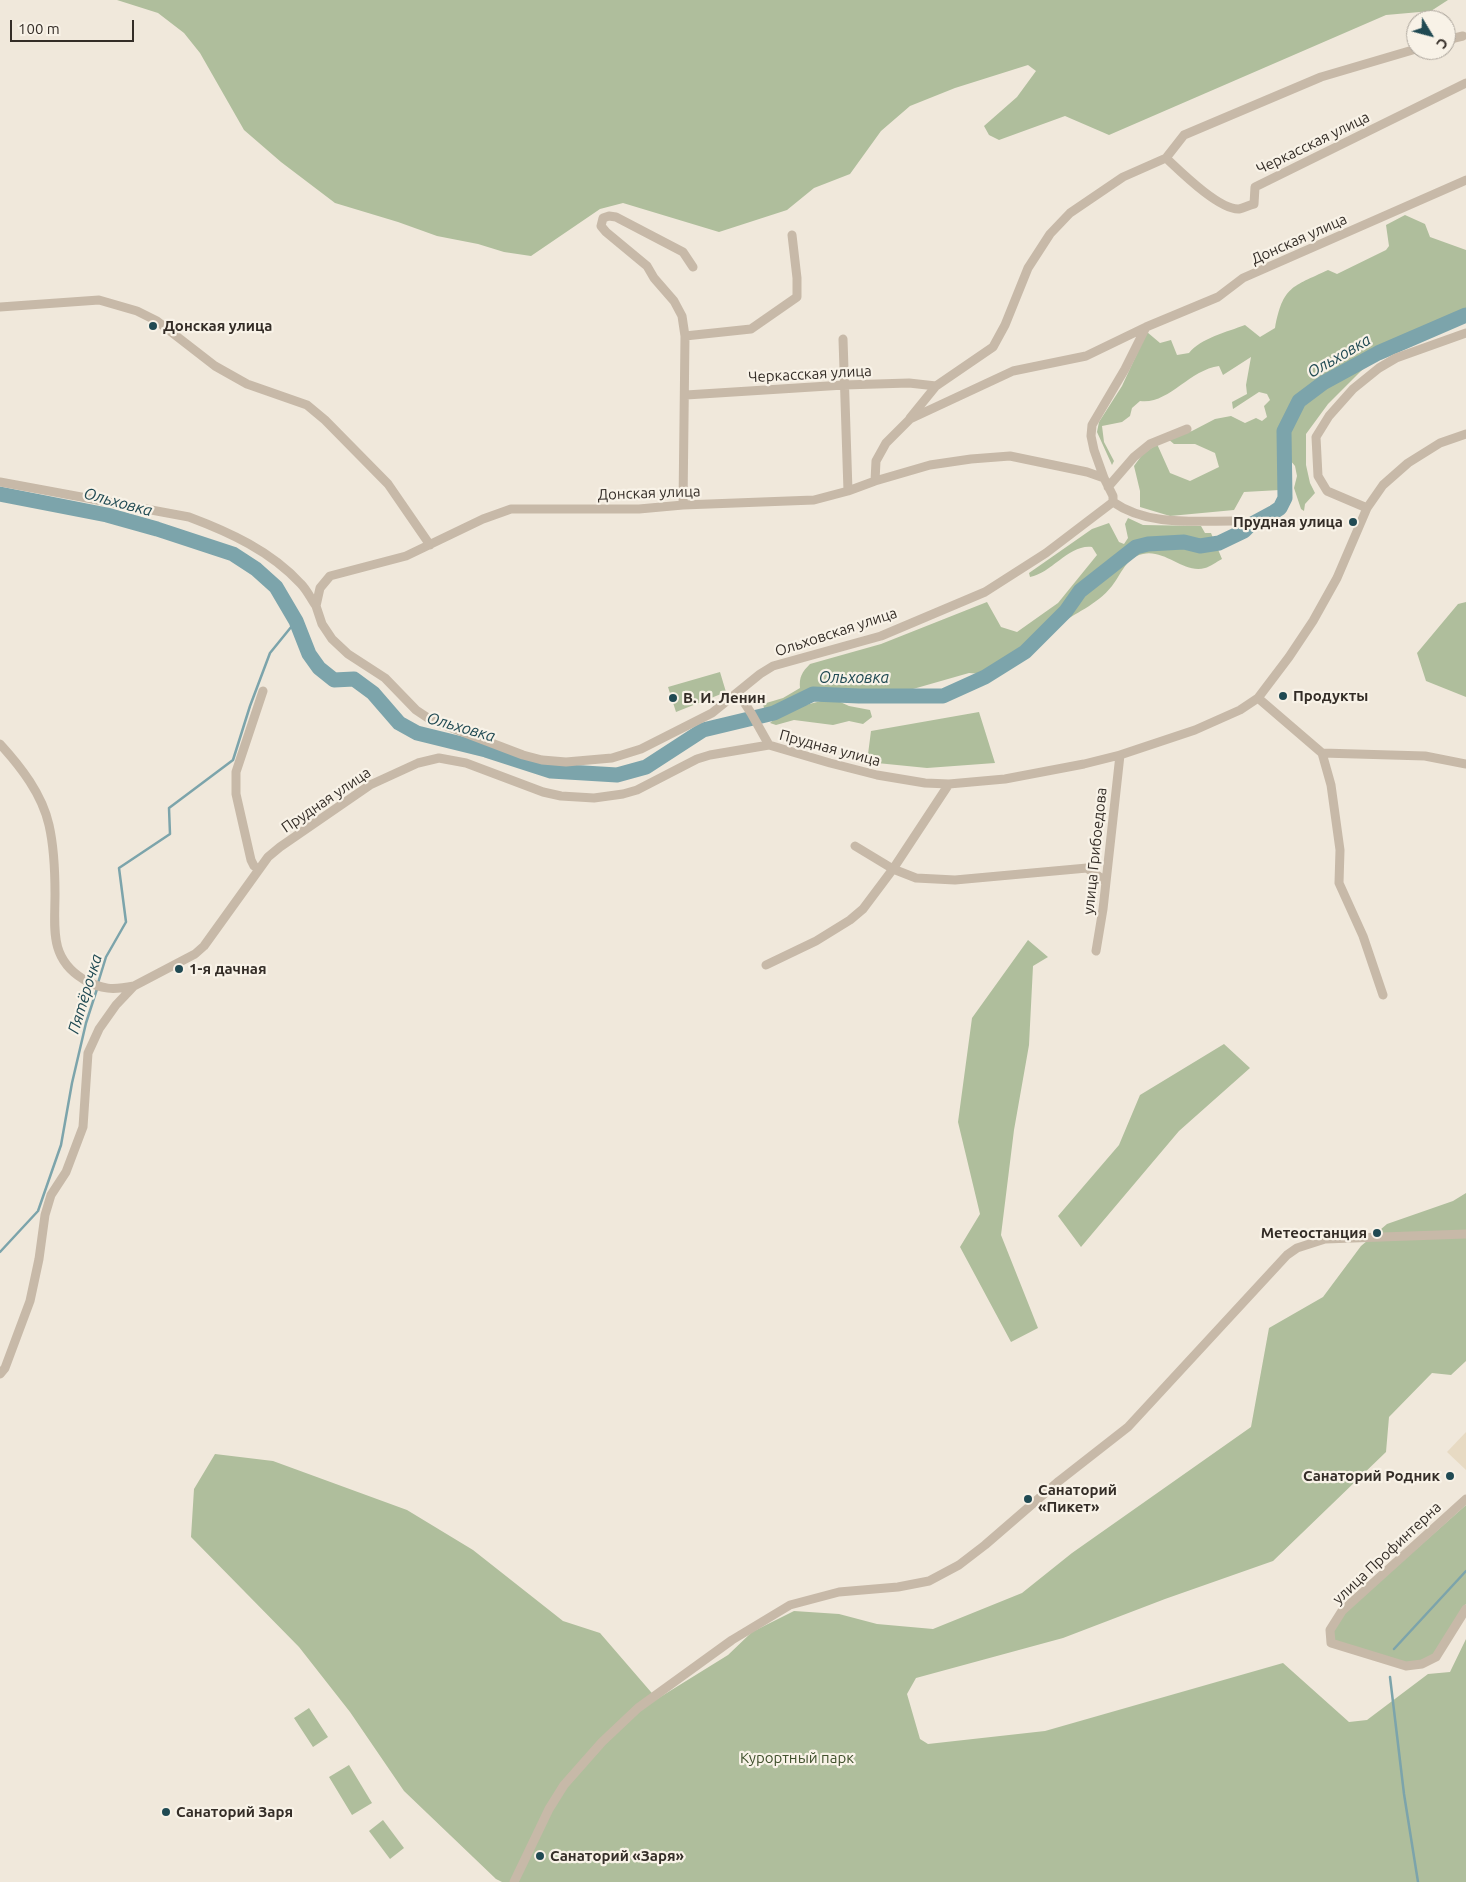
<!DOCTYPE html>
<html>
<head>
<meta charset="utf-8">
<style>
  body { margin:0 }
  #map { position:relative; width:1466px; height:1882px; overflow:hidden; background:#f0e8db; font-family:Ubuntu,sans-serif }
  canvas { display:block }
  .north { position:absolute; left:1406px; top:10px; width:50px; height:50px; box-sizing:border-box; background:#f8f2e7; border:1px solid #aaa39a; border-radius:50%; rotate:127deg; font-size:14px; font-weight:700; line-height:20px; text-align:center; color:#342d27 }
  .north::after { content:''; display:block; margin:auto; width:18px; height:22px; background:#204a53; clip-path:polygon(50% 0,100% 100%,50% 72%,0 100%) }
  .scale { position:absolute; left:10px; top:20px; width:124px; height:22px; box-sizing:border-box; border:2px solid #342d27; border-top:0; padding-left:6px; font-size:15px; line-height:18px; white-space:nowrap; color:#342d27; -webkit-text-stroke:4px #f8f2e7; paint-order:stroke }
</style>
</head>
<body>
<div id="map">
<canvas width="1466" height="1882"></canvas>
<div class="north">С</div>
<div class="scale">100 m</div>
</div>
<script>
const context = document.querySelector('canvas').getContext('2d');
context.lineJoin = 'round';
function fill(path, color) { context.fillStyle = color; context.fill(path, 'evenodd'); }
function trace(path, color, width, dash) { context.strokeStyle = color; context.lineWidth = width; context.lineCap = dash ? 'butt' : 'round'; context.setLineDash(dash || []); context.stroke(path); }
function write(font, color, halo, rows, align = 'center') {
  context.font = font + ' Ubuntu,sans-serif'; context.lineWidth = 4.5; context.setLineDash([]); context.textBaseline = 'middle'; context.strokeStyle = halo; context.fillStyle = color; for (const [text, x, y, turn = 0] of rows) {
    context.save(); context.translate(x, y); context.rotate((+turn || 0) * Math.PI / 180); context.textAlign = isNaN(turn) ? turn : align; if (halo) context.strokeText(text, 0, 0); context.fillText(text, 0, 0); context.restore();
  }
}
fill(new Path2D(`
  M117,0H1448L1431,11L1386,15L1109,135L1065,116L999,140L989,135L984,126L1017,97L1036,71L1028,65L955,88L910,106L881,131L850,174L814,188L787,210L719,232L623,203L600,209L531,256L504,252L478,244L437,236L398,222L335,203L281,162L244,130L200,53L184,33L158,13Z
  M1405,215L1425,224L1430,237L1466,250V322L1462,323L1451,318L1368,354L1366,366L1328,404L1306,434V465L1310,483L1315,493L1305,504L1304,511L1301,509L1294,488L1297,476L1295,466L1290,460L1281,457L1280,490L1244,492L1234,510L1170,516L1140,507V491L1134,466L1142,455L1157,444L1170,473L1190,481L1219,467L1215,453L1195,444H1174L1168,439L1192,431L1215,419L1231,416L1245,423L1256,418L1262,421L1267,417L1264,406L1270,400L1267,394L1259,392L1233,409L1232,402L1247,394L1246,385L1251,357L1223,375L1219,366C1189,370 1168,405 1140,401L1132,408L1130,416L1122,422L1102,426L1104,442L1114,461L1112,465L1097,432L1099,422L1122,386L1147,332L1160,343L1171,340L1177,355L1189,353C1201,338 1227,332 1245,325L1260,337L1275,328C1283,286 1292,287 1328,270L1337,274L1386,250L1389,246L1386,225Z
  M1128,518L1143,525L1201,526L1205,533H1211L1222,559C1216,562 1210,567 1205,568C1184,574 1165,549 1143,554C1126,557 1121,575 1112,586C1096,606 1075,612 1057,627H1044L1022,649L981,674L969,673L906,691L872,689L854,691L818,688L765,712L763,704L783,698L800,688C799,677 802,672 810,664L881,644L987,602L1001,627L1017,632L1058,603L1097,555L1092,547C1069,544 1052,573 1030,577L1029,573L1092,529L1109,523L1119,542L1124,544L1128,538L1125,524Z
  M1466,602V697L1426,681L1417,653L1458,604Z
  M720,672L726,692L676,712L668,687Z
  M821,701H838L849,706L870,710L872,717L863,724L849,721L833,725L794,720L776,725L770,723C784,709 803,706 821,701Z
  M979,712L995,763L927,768L867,762L871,731Z
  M1028,940L1048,957L1033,966L1029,1045L1014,1130L1001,1235L1038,1328L1011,1342L960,1247L980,1214L958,1122L972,1018Z
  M1224,1044L1250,1068L1179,1131L1081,1247L1058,1216L1119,1145L1140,1095Z
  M1466,1193V1361L1451,1375L1432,1373L1389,1417L1386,1452L1273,1561L1165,1599L1063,1638L916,1678L907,1694L920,1739L928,1744L1045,1731L1283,1663L1349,1722L1367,1720L1428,1674L1450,1672L1466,1639V1882H502L496,1879L404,1791L350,1712L299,1647L191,1537L194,1489L215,1454L273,1461L407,1510L473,1550L563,1621L600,1633L657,1699L728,1655L752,1632L794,1611L839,1614L877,1624L933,1629L1022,1593L1072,1553L1251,1427L1269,1328L1323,1297L1361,1246L1387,1224L1453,1201Z
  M1466,1505V1604L1434,1654L1421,1662H1404L1334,1641L1333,1632L1344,1613Z
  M309,1708L328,1737L313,1747L294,1718Z
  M349,1765L372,1803L352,1815L329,1777Z
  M383,1820L404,1848L390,1859L369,1831Z`), '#afbe9c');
fill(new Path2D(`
  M1466,1432V1470L1447,1452Z`), '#e7dac3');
trace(new Path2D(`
  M98,983L106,957L126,922L119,868L170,834L169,808L233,760L250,706L270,653L296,621
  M0,1252L38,1211L61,1145L72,1083L86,1023L97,989
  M1394,1649L1466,1571
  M1390,1677L1404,1794L1418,1882`), '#7ca4ab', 2.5);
trace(new Path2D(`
  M0,494L107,515L157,529L233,554L256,569L276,587L296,621L309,654L319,668L334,680L354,679L373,693L399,723L417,733L486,750L551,771L617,775L646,767L703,730L774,713L813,694L859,696H943L985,677L1025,652L1066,611L1080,591L1136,547L1148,544L1184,542L1200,546L1219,543L1244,531L1250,525L1274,512L1280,508L1285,498L1284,431L1299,401L1323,383L1378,353L1466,315`), '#7ca4ab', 15);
trace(new Path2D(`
  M1446,40L1463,36
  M1166,158C1180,171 1219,210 1239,209C1244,208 1249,205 1254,204L1255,187L1466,83
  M0,307L99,300L137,311L157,321L215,366L247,384L307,405L325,420L388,484L430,545
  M1146,327L1125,369L1092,425L1091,436L1094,450L1104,478L1113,496V502C1147,526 1193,521 1233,521
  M685,336L751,329L797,297V278L792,235
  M843,339L848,491
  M686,395L844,385L909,383L936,386
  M910,418L936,386L993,347L1005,325L1028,268L1050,234L1070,213L1123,177L1166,158L1184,135L1321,77L1416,49
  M875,481L930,465L971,459L1010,456L1087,472L1104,478
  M0,482L189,517C229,532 271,551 301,584C307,590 311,599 316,606
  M1108,487L1134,457L1150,444L1187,429
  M1113,502L1046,553L985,592L881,636L773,666L760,674L712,713L641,749L612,758L566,762L542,760L523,755L431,720L416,710L385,678L348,654L332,639L322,624L316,606L320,588L330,576L406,556L483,519L511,509H639L683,505L814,500L848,491L875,481L876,461L886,443L910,419L1013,371L1086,356L1146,327L1218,297L1243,278L1466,180
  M683,505L685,336L682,316L674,301L654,278L647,266L606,232L601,226L603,218L609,216L616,217L683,252L693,267
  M1367,508L1327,491L1318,476L1316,437L1329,416L1353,389L1379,368L1396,358L1466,333
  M738,693L751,713L769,745
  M1258,698L1322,753L1425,756L1466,764
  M0,744C21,767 42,794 49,825C54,847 55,871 55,894C55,928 49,958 83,979C102,990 113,990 134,986
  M1322,753L1331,785L1340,850L1339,883L1363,936L1383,995
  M855,846L893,869L916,878L955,880L1087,868L1105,881
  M259,869L254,866L251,860L236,794V772L263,691
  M1096,951L1103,909L1120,755
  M766,965L816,941L850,920L863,909L893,869L949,784
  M0,1374L5,1368L30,1301L39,1259L45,1215L51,1195L66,1172L83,1127L88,1053L99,1029L116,1005L134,986L195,954L204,946L268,857L280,847L370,785L418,763L439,758L466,763L543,792L561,796L594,798L623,794L637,790L697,759L710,755L769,745L830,763L877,775L925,783L949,784L1005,779L1084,764L1120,755L1195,730L1240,710L1258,698L1289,657L1313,621L1337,578L1367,508L1383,485L1408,463L1440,443L1466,434
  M1466,1499L1342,1611L1330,1630L1331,1643L1406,1666L1422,1664L1436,1657L1466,1609
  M514,1882L549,1809L564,1785L602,1742L638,1708L732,1640L790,1605L839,1592L898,1587L929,1581L959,1565L985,1545L1059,1481L1128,1427L1287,1255L1297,1248L1325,1239L1466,1234`), '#c7b9a8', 9);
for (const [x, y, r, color] of [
  [153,326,5,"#204a53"],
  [1353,522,5,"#204a53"],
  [1283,696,5,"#204a53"],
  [673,698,5,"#204a53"],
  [179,969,5,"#204a53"],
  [1377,1233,5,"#204a53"],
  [1450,1476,5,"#204a53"],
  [1028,1499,5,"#204a53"],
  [166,1812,5,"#204a53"],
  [540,1856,5,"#204a53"]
]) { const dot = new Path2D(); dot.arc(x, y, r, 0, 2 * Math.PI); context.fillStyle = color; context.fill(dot); trace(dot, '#f8f2e7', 2); }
write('15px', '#342d27', '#f8f2e7', [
  ["Черкасская улица",1313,143,-26],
  ["Донская улица",1299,239,-24],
  ["Черкасская улица",810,374,-3],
  ["Донская улица",649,493,-2],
  ["Ольховская улица",836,632,-18],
  ["Прудная улица",830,748,15],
  ["Прудная улица",326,800,-34],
  ["улица Грибоедова",1095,851,-84],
  ["улица Профинтерна",1387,1553,-43]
]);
write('bold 15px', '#342d27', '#f8f2e7', [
  ["Донская улица",163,326],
  ["Прудная улица",1343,522,"right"],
  ["Продукты",1293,696],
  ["В. И. Ленин",683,698],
  ["1-я дачная",189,969],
  ["Метеостанция",1367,1233,"right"],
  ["Санаторий Родник",1440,1476,"right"],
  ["Санаторий",1038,1490],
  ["«Пикет»",1038,1507],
  ["Санаторий Заря",176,1812],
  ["Санаторий «Заря»",550,1856]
], 'left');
write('15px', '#40512d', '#f8f2e7', [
  ["Курортный парк",797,1758]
]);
write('italic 16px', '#204a53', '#f8f2e7', [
  ["Ольховка",1339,356,-30],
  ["Ольховка",118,502,15],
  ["Ольховка",854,678],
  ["Ольховка",461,727,16],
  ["Пятёрочка",85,994,-73]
]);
</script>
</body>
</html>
